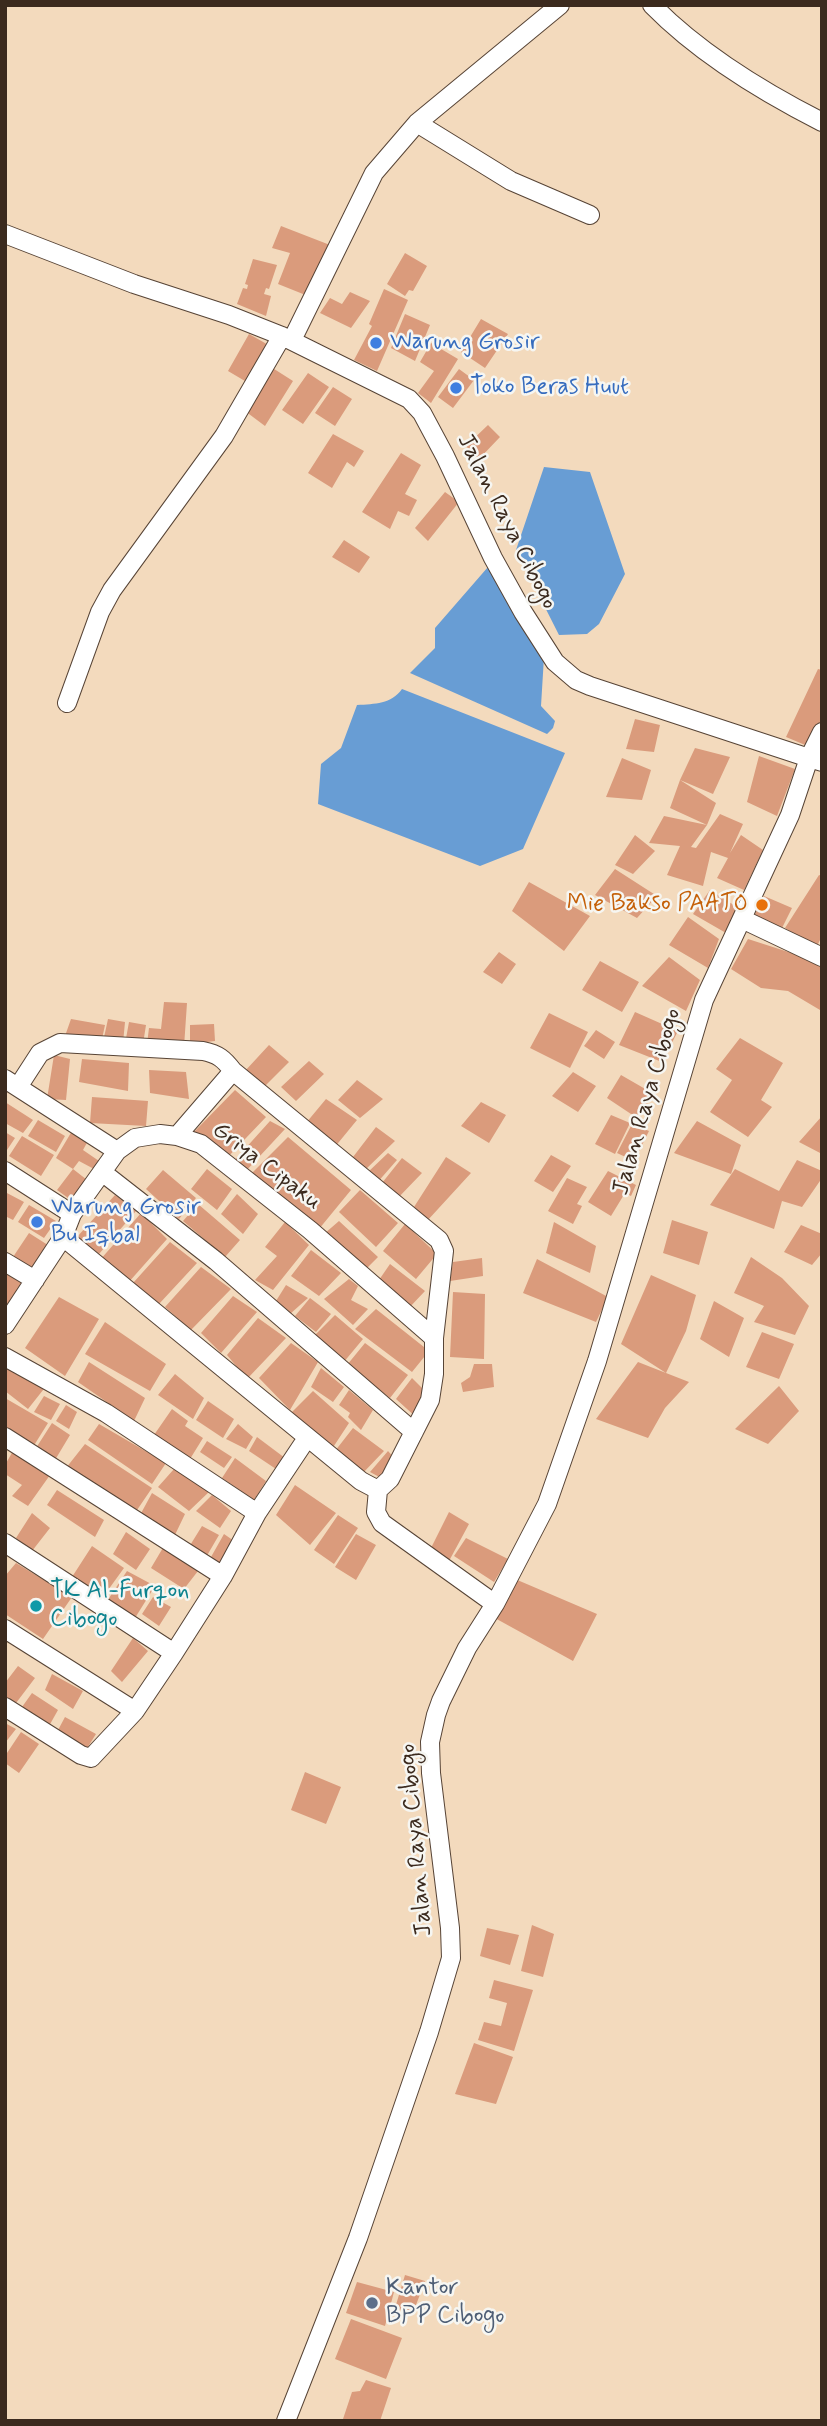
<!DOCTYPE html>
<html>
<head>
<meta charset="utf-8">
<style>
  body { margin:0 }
  #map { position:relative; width:827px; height:2426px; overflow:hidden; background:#f3dabd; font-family:Mynerve,sans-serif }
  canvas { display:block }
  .frame { position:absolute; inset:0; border:7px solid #3b2a1e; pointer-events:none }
</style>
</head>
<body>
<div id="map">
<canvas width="827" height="2426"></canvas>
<div class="frame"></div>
</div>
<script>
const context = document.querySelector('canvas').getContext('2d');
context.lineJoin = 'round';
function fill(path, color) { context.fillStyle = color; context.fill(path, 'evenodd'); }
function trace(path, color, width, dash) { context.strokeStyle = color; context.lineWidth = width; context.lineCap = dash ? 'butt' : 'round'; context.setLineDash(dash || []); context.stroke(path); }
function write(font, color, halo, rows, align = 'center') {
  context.font = font + ' Mynerve,sans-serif'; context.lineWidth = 5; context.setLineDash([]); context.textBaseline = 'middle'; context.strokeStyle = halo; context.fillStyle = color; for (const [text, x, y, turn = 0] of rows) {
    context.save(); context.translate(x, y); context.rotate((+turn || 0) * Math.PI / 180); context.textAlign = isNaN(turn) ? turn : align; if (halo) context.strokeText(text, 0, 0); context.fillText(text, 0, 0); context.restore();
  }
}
fill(new Path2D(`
  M544,467L590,472L625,574L599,624L587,634L559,635L516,550Z
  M488,567L544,657L541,706L555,721L553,728L547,734L410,673L435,648V628Z
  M402,689L565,753L523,849L480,866L318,804L321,764L341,748L357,705C375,704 391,704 402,689Z`), '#689dd4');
fill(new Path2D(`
  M281,226L330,245L308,296L278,284L290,253L272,248Z
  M405,253L427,266L413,291L409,290L405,296L387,284Z
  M253,259L277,265L269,289L266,288L264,294L271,296L266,316L237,304L243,288L247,289L248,285L245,284Z
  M384,289L408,300L377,371L354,360L372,326L369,324Z
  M350,292L370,301L351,328L320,313L330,298L342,304Z
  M405,314L430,325L415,361L391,348Z
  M481,319L508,334L485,368L461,352Z
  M249,334L272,347L250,384L228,371Z
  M431,343L458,359L431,403L418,393L434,371L420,362Z
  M271,367L293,381L265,426L245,411Z
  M459,369L474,380L453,408L438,397Z
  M308,373L329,387L303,424L282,410Z
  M333,387L352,399L335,426L315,413Z
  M488,425L500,437L479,459L466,446Z
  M333,434L364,451L354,467L347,462L332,488L308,473Z
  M401,453L421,465L405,494L417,500L409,516L398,511L390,529L362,512Z
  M445,492L459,502L428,541L415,528Z
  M344,540L370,557L359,573L332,557Z
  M818,669L822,670V722L810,747L786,737Z
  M635,719L660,725L654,752L626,749Z
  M695,748L730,757L713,794L680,780Z
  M759,756L795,769L777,816L747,802Z
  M622,758L651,770L642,800L606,797Z
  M680,780L716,803L707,825L670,808Z
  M720,814L743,824L730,853L741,835L763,850L744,890L717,878L728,858L711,852L703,886L667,875L680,846L649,843L664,816L707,825L691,847L696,848Z
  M635,835L655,851L633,874L615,865Z
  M615,869L657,896L637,918L595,895Z
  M819,875L822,876V936L816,948L785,928Z
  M529,882L590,916L564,951L512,911Z
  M710,890L737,907L726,933L693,914Z
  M764,896L792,908L780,932L753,918Z
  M688,917L719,939L708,968L669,945Z
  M748,939L807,958L822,965V1005L820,1010L788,991L761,988L731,969Z
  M499,952L516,964L502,984L483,972Z
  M669,957L700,980L686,1011L642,986Z
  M600,961L639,982L622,1012L582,990Z
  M164,1002L187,1003L184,1047L147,1044L149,1028L161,1029Z
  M635,1012L678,1031L662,1062L619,1045Z
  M549,1013L588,1032L570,1068L530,1048Z
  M71,1019L105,1025L102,1039L65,1036Z
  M108,1019L125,1022L123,1043L103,1042Z
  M129,1022L146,1025L143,1044H125Z
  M214,1024L215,1041L190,1044V1025Z
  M596,1030L615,1042L604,1059L584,1046Z
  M740,1038L783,1063L761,1100L772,1107L748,1137L710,1112L732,1080L716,1069Z
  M269,1045L289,1062L263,1088L245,1071Z
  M54,1055L70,1059L66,1100L47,1099Z
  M82,1059L129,1063L128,1091L79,1082Z
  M309,1061L324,1074L296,1101L281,1087Z
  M149,1070L186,1072L189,1099L150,1093Z
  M573,1072L596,1086L578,1112L552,1096Z
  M621,1075L654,1094L637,1118L607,1098Z
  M357,1080L383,1099L360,1118L338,1100Z
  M235,1090L266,1117L226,1159L192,1134Z
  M92,1097L148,1101L146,1126L90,1123Z
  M326,1099L357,1120L334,1148L306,1123Z
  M5,1102L33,1120L23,1133L5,1123Z
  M481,1102L506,1115L489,1143L461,1126Z
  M611,1115L630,1123L615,1154L595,1144Z
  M822,1116V1154L799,1142Z
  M38,1120L65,1136L56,1152L28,1136Z
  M270,1121L285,1129L246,1171L234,1161Z
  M697,1121L741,1145L731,1174L674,1153Z
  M632,1124L649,1131L634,1161L617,1153Z
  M376,1127L395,1141L365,1170L353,1157Z
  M72,1131L89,1139L83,1150L99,1161L94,1169L79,1161L73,1169L91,1183L75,1203L57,1190L73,1169L56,1158Z
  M5,1132L15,1138L5,1153Z
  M22,1136L54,1155L41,1176L9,1156Z
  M288,1137L351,1190L319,1229L251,1174Z
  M388,1153L397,1160L376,1184L367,1173Z
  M551,1155L571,1166L553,1192L534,1181Z
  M446,1157L471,1173L427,1221L414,1207Z
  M402,1158L422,1173L396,1200L382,1183Z
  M797,1160L822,1171V1178L802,1207L782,1201L774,1229L710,1205L735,1169L779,1191Z
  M207,1169L232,1189L217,1210L191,1189Z
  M163,1170L196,1198L179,1219L146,1189Z
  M608,1171L636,1185L631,1196L625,1193L611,1216L588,1202Z
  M567,1178L587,1187L577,1204L582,1206L573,1224L548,1211Z
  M360,1190L398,1223L376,1247L339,1212Z
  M5,1192L24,1202L13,1220L5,1216Z
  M237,1194L258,1214L243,1234L221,1214Z
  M115,1195L136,1211L99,1254L77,1237Z
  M198,1204L240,1240L225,1257L183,1221Z
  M29,1205L56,1221L44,1238L18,1222Z
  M141,1213L167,1239L128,1283L100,1260Z
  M672,1220L708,1232L699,1265L663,1253Z
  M339,1221L378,1257L366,1269L324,1234Z
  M285,1222L309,1245L273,1290L255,1280L277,1256L265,1247Z
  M554,1222L596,1246L590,1273L546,1253Z
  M405,1224L437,1254L416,1279L383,1251Z
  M801,1225L822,1234V1253L812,1265L784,1252Z
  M29,1233L51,1247L33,1275L11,1260Z
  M170,1242L197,1263L159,1304L133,1283Z
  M311,1250L341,1273L319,1296L291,1276Z
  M751,1257L782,1278L809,1306L795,1335L754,1322L764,1306L734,1293Z
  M482,1258L483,1276L450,1281L453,1262Z
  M537,1259L608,1297L596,1322L523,1293Z
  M390,1264L425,1291L408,1309L379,1280Z
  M201,1267L231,1289L191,1330L165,1307Z
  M5,1272L25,1284L11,1310L5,1307Z
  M651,1275L696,1295L686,1331L666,1373L689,1382L665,1408L648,1438L596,1419L638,1362L666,1373L621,1344Z
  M349,1279L358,1286L351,1300L368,1309L353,1325L324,1299Z
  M286,1285L308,1298L290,1314L276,1301Z
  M453,1292L485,1294L484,1359L450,1357Z
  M233,1296L257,1312L221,1353L201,1333Z
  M59,1297L99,1319L65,1376L25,1348Z
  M310,1298L331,1314L316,1332L295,1316Z
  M714,1301L744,1318L729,1357L700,1339Z
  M376,1309L429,1351L412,1372L355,1329Z
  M335,1315L363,1339L343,1363L313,1337Z
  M258,1318L286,1338L247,1379L227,1355Z
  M105,1322L166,1364L150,1391L85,1354Z
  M762,1332L794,1344L779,1379L746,1367Z
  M291,1343L318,1362L290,1410L259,1378Z
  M365,1343L408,1375L390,1398L347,1365Z
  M89,1362L145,1398L134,1421L78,1382Z
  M474,1364H492L494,1387L463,1392L461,1383L470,1377Z
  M5,1366L47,1385L28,1409L5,1391Z
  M321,1368L344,1387L333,1402L311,1387Z
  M175,1374L204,1398L193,1419L158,1395Z
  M412,1378L429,1395L417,1418L396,1399Z
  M779,1386L799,1411L768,1444L735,1429Z
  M349,1390L373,1410L361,1430L348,1417L350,1413L339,1405Z
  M313,1391L349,1423L330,1452L291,1413Z
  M44,1396L60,1404L51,1420L34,1412Z
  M5,1398L48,1423L33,1447L5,1428Z
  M208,1401L234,1419L223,1438L196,1420Z
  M66,1405L77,1412L69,1429L56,1421Z
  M172,1409L188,1421L185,1426L203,1438L190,1459L154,1435Z
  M52,1423L70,1435L55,1460L36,1448Z
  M99,1424L166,1463L152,1484L88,1440Z
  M238,1424L253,1437L246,1449L226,1439Z
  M353,1428L384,1451L361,1475L335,1451Z
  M257,1437L285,1458L276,1469L249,1451Z
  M207,1441L232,1457L224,1468L200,1452Z
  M85,1444L152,1488L135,1513L66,1468Z
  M13,1451L50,1475L28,1506L12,1496L22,1485L5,1474V1465Z
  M388,1451L397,1461L385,1480L370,1472Z
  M235,1458L266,1481L254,1500L222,1478Z
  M174,1469L210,1491L189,1511L158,1487Z
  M295,1485L336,1513L310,1545L276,1515Z
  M57,1490L104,1520L95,1537L47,1505Z
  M152,1493L185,1514L173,1539L139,1517Z
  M212,1495L231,1511L220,1528L196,1511Z
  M449,1512L469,1524L449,1561L431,1548Z
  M32,1513L50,1528L32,1551L16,1538Z
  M338,1515L358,1528L334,1564L314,1550Z
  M202,1526L219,1535L205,1559L189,1547Z
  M126,1532L150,1549L136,1570L113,1554Z
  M224,1534L237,1543L221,1564L211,1557Z
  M356,1534L376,1545L356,1580L335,1567Z
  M466,1538L508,1559L494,1582L454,1556Z
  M92,1546L124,1568L103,1597L72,1577Z
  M164,1546L198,1571L184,1589L151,1568Z
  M16,1563L72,1597L43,1639L5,1614V1576Z
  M127,1571L155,1586L135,1618L107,1601Z
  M515,1579L597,1614L573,1661L493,1617Z
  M153,1597L171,1607L159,1626L142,1614Z
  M133,1638L148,1651L122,1682L111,1671Z
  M18,1666L35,1678L13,1707L5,1701V1683Z
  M52,1674L83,1691L73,1709L45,1690Z
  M32,1693L58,1710L49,1726L22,1707Z
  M65,1717L96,1734L86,1750L57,1732Z
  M5,1723L16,1729L5,1743Z
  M21,1732L39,1744L19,1773L5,1763V1756Z
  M305,1772L341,1787L326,1824L291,1810Z
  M532,1925L554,1934L543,1977L521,1971Z
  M487,1928L519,1935L510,1965L480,1956Z
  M494,1980L533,1990L514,2051L478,2040L484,2022L501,2026L507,2003L489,1998Z
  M474,2043L513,2057L496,2104L455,2094Z
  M405,2275L425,2281L413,2313L395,2308Z
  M357,2282L394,2292L385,2326L346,2313Z
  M351,2319L402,2338L386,2379L335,2359Z
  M366,2380L391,2388L380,2421L343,2419L352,2392L360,2391Z`), '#da9b7c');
const minor = new Path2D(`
  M652,5C700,54 761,91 822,122
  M417,123L511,181L590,215
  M5,234L134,284L229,315L282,336L409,399L422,413L445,456L493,558L523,612L555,662L576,680L590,686L809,758L790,815L704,1000L597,1361L547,1504L495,1604L467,1648L441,1701L436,1715L430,1742L431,1773L450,1928L451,1958L429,2032L358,2238L286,2421
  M292,340L374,173L417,123L560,5
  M67,703L100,612L112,590L224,436L282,336
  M822,732L809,758L822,762
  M742,919L822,957
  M5,1079L117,1151
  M18,1087L40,1053L60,1043L203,1051C218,1054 224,1059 233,1071L439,1240L444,1251L434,1338V1374L430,1400L390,1479L378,1490L361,1481L63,1237
  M177,1136L233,1071
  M5,1171L72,1214
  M102,1172L216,1261L414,1432
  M5,1262L35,1280
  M5,1325L63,1237L72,1214L117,1151L135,1138L160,1134L177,1136L201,1144L310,1230L434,1338
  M5,1357L106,1413L257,1513
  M5,1437L223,1576
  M378,1490L376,1512L382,1523L495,1604
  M5,1543L174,1653L223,1576L257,1513L307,1438
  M5,1629L135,1711L174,1653
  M5,1707L81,1755L91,1758L135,1711`);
trace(minor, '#574436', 20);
trace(minor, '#fff', 18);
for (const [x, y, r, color] of [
  [376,343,7,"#3f7fe0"],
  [456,388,7,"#3f7fe0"],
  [762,905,7,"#e8710a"],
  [37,1222,7,"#3f7fe0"],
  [36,1606,7,"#0f9aa8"],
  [372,2303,7,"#5c6f8a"]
]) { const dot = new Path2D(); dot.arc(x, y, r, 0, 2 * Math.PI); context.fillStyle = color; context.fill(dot); trace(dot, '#f6f6f2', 2.5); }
write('24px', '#366cbe', '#f6f6f2', [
  ["Warung Grosir",390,343],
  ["Toko Beras Huut",470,388],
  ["Warung Grosir",51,1208],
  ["Bu Iqbal",51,1236]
], 'left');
write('24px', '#3b2a1e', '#f6f6f2', [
  ["Jalan Raya Cibogo",506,522,63],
  ["Jalan Raya Cibogo",648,1102,-74],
  ["Griya Cipaku",266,1167,37],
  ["Jalan Raya Cibogo",417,1840,-95]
]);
write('24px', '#c56008', '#f6f6f2', [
  ["Mie Bakso PAATO",748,905]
], 'right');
write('24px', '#0d838f', '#f6f6f2', [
  ["TK Al-Furqon",50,1592],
  ["Cibogo",50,1620]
], 'left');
write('24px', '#4e5e75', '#f6f6f2', [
  ["Kantor",386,2289],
  ["BPP Cibogo",386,2317]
], 'left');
</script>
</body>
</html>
